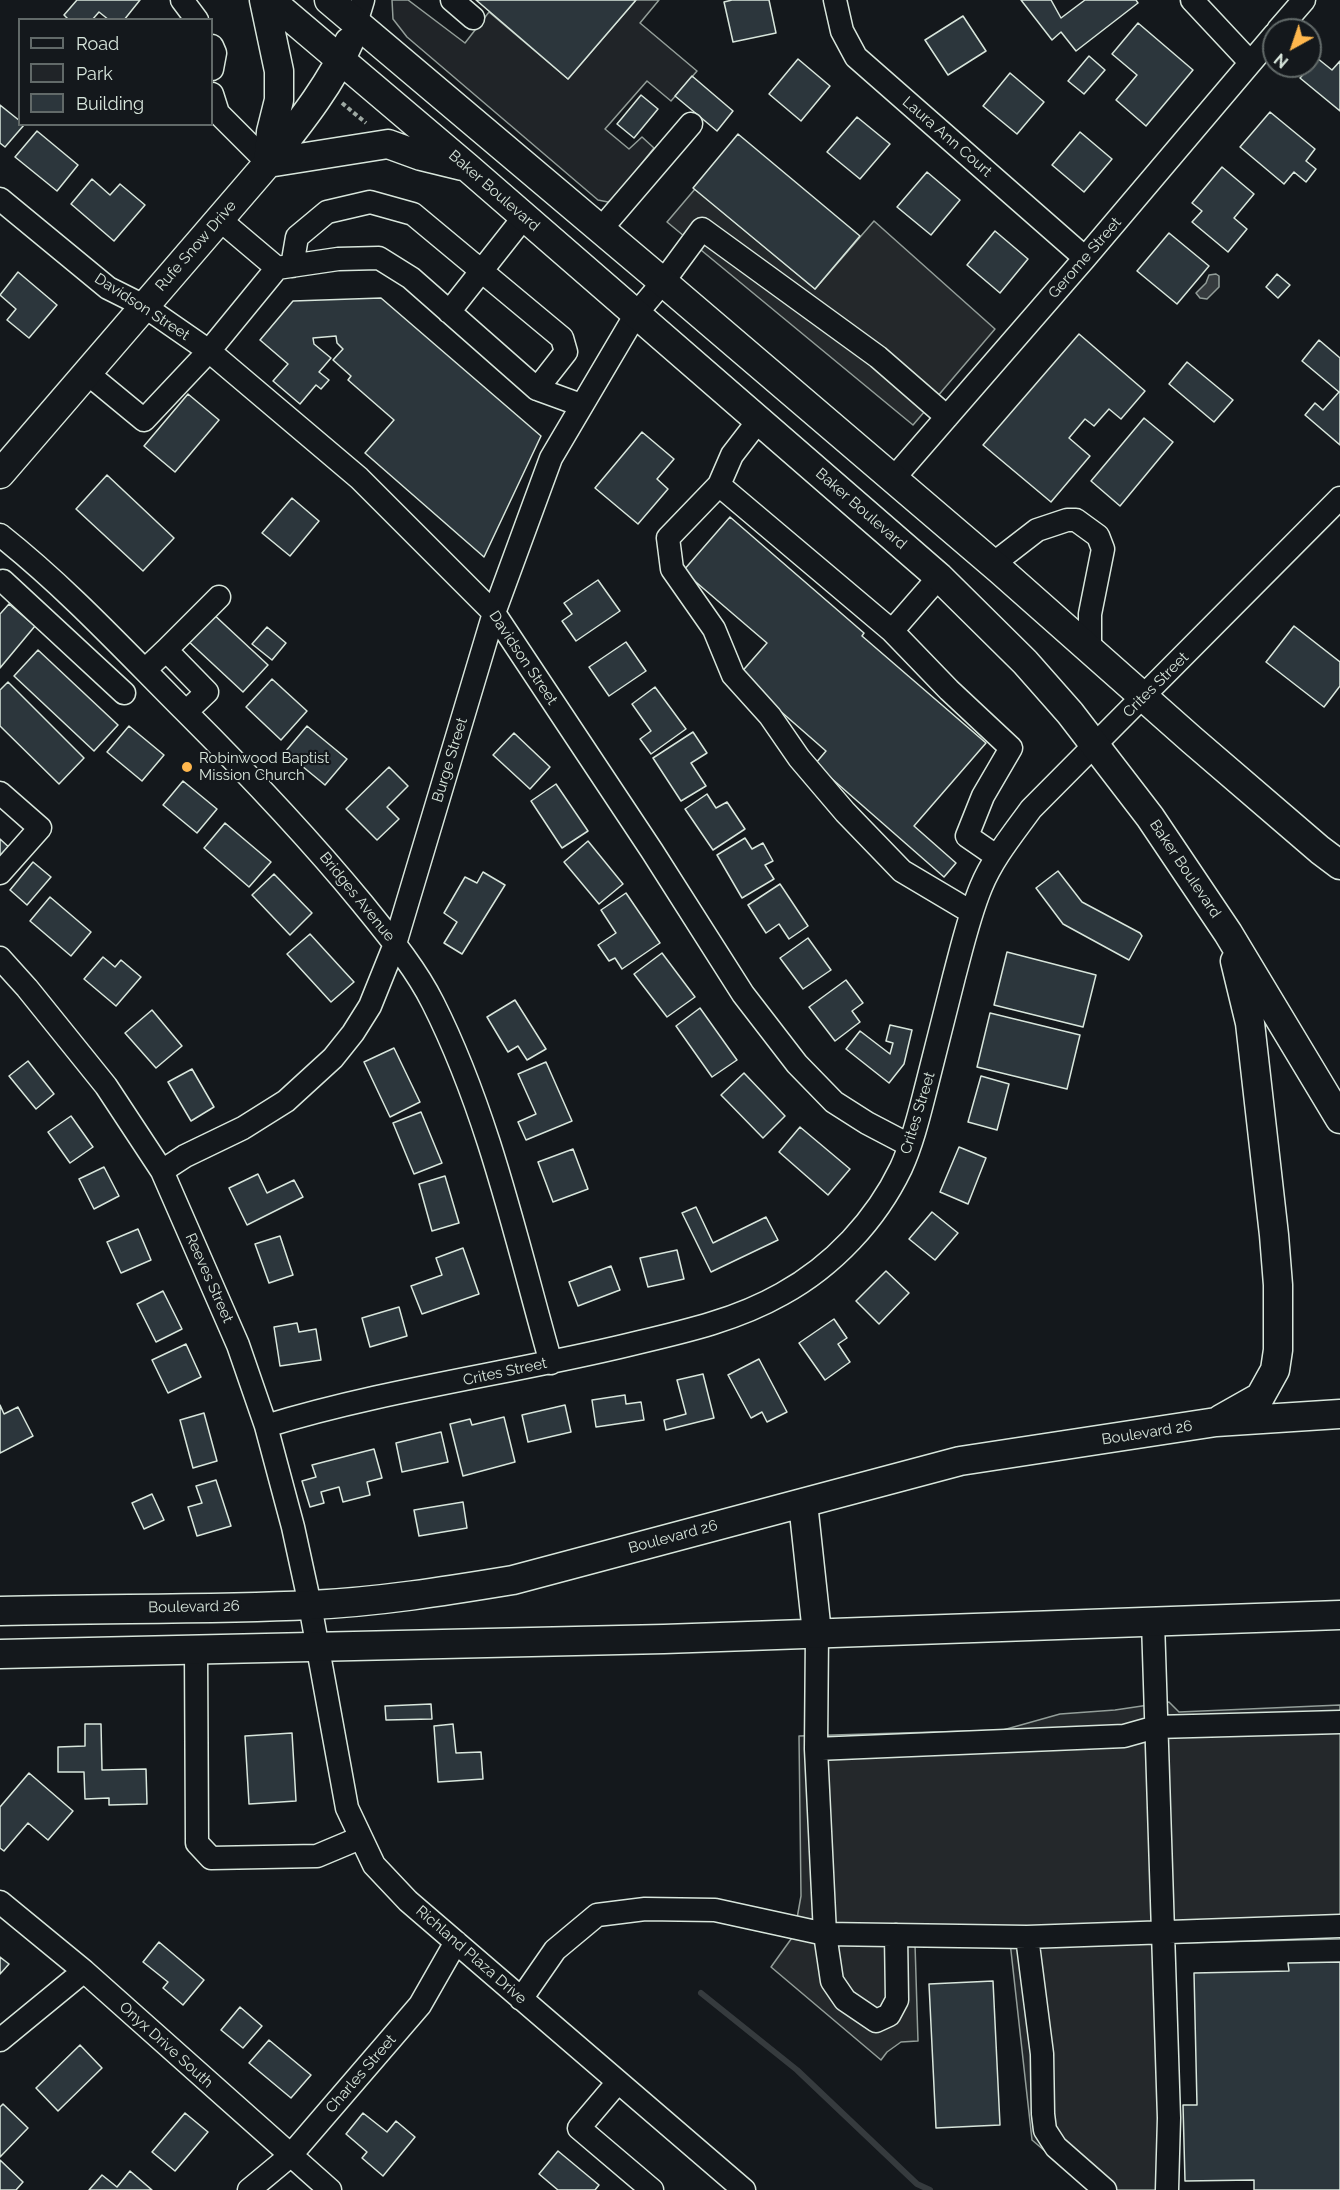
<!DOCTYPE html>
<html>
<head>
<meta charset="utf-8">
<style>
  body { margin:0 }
  #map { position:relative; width:1340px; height:2190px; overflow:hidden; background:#14181c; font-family:Raleway,sans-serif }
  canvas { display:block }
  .legend { position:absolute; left:18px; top:18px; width:195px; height:108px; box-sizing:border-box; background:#14181c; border:2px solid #626a69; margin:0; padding:8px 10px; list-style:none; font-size:18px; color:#d8e6dc }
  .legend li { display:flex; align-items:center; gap:12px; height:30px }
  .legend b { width:30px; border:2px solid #626a69 }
  .north { position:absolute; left:1262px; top:18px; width:60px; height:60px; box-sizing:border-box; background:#14181c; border:2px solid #626a69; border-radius:50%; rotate:220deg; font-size:16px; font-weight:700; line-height:24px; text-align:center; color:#d8e6dc }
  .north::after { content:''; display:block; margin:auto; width:21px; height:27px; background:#ffb74d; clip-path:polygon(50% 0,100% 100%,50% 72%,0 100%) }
</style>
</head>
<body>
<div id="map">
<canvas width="1340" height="2190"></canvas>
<ul class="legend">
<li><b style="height:8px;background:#14181c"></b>Road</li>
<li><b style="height:16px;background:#202428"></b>Park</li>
<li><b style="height:16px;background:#2c363c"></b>Building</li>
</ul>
<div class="north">N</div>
</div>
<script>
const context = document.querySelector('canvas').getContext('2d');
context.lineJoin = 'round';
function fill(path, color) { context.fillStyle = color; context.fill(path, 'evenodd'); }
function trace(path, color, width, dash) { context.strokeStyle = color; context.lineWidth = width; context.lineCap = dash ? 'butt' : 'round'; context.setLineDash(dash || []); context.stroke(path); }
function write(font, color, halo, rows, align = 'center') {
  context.font = font + ' Raleway,sans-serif'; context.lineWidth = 4.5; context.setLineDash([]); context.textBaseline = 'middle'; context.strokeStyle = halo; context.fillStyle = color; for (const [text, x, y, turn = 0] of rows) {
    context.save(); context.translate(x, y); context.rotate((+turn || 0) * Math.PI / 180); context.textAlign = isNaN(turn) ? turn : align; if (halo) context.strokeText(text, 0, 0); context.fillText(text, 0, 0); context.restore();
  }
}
const green = new Path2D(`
  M392,0H408L465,43L489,12L568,79L636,0H659L640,23L697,71L671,101L647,81L605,129L629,149L642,137L654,148L615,197L608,202L598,200L407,37L393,19Z`);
fill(green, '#202428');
trace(green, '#939e99', 1.5);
const parking = new Path2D(`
  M695,189L815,289L874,221L995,329L913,425L667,222Z
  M1169,1702L1179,1712L1340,1705V1939L1174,1943L1177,2190H1091L1032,2140L1010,1942L915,1944L918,2041L901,2042L887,2052L881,2060L771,1967L794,1935L801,1896L799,1736L1003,1730L1060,1714L1115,1710Z`);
fill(parking, '#24282b');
trace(parking, '#939e99', 1.5);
const water = new Path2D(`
  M1216,274L1219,276V287L1207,299L1200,298L1196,293L1206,283L1209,275Z`);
fill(water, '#363b3e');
trace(water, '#939e99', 1.5);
trace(new Path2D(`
  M701,1993L797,2070L917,2184L930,2190`), '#363b3e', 6);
const building = new Path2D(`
  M77,0H140L124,20H109L99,12L92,20H69L64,15Z
  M476,0H636L568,79Z
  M732,0H769L776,33L733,42L724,2Z
  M1021,0H1051L1061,18L1085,0H1136L1138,3L1076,51L1061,32L1052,40Z
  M963,16L986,51L948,75L925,40Z
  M1138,23L1193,70L1146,126L1116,100L1137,75L1112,54Z
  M1089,56L1105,70L1084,94L1068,81Z
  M1317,58L1332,70L1340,61V111L1300,78Z
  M798,59L830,86L801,121L769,94Z
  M1010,73L1044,102L1017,134L983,106Z
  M692,76L733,111L717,131L675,96Z
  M641,95L658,109L634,138L617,124Z
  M0,105L20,121V124L24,125L5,147L0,143Z
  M1270,112L1315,149L1306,161L1316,169L1306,182L1294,172L1284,184L1240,147Z
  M857,117L890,144L860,179L827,152Z
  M37,131L78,165L57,191L15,157Z
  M1080,132L1112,159L1084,192L1052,165Z
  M738,134L860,236L815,289L693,188Z
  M1222,167L1254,194L1234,218L1247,229L1228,252L1192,222L1202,211L1192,203Z
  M927,172L960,200L931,235L897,207Z
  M92,179L110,195L120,184L145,205L114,241L71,204Z
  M995,231L1028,259L1000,293L967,265Z
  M1169,233L1209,266L1177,304L1137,271Z
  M18,272L57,305L29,338L7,320L16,309L0,295Z
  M1277,274L1290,285L1278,298L1266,287Z
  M381,298L541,436L484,557L365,453L394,420L348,380L351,376L333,360L343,349L337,343L336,336L313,338L314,344L331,358L319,372L329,380L321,389L316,385L300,404L273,381L288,364L260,340L293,301Z
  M1079,334L1145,391L1121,419L1109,409L1094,426L1085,419L1069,438L1090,456L1051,502L983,445Z
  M1319,340L1340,358V445L1305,415L1315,403L1323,410L1339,392L1302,361Z
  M1187,362L1233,400L1214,422L1169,384Z
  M188,394L219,420L175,472L144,446Z
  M1144,418L1173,442L1120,506L1091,481Z
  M642,432L674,459L657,479L668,489L638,524L595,488Z
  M107,475L174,538L143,571L76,509Z
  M292,498L319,521L290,556L262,533Z
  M730,517L864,633L862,636L986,743L914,826L956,863L944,877L815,764L826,751L739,675L767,643L683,571Z
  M598,580L620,611L576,641L562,621L572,614L564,603Z
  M9,604L35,626L0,668V614Z
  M211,612L268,665L243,692L186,639Z
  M1294,626L1340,662V686L1324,707L1266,662Z
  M267,627L286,643L272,660L252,644Z
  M626,642L646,671L609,696L589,667Z
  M38,650L118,725L94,751L14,676Z
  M272,679L307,711L281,740L246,707Z
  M8,682L84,758L59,784L0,726V690Z
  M655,687L686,729L651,754L640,739L651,731L632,704Z
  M129,726L164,755L142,781L107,752Z
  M307,726L347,759L325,785L285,752Z
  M693,732L707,753L691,763L706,786L681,801L653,758Z
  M514,733L550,767L530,789L493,755Z
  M389,767L408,786L387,807L399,819L377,840L346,809Z
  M183,781L217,809L197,833L163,805Z
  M556,784L588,831L562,848L531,801Z
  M707,794L716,808L727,802L745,829L713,850L685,809Z
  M225,823L271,862L249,887L204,848Z
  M745,838L752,849L763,843L773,861L765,865L774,879L742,898L717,855Z
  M0,839L12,850L0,865Z
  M588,841L623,884L599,904L564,862Z
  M33,862L51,877L27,905L10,890Z
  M1058,871L1082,902L1140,933L1142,936L1129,960L1063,924L1036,888Z
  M483,872L505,885L462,954L444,943L457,922L444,913L465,877L477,883Z
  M274,874L312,913L290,935L252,895Z
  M780,884L808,926L789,939L779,924L766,933L748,905Z
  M626,893L660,943L622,969L615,958L609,961L598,945L616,933L601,910Z
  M50,897L91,932L71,956L30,921Z
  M310,934L354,982L331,1002L287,954Z
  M808,938L831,970L803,989L780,958Z
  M1007,952L1096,975L1083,1027L994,1005Z
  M662,953L695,997L667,1017L634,974Z
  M103,957L115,967L121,960L141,977L116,1006L84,979Z
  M846,980L863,1003L852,1011L860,1022L835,1041L809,1007Z
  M515,1000L546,1049L527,1060L518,1046L508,1052L487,1017Z
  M700,1008L737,1060L712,1077L676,1026Z
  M152,1010L182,1046L156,1068L125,1033Z
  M990,1013L1080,1035L1067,1089L977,1067Z
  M890,1025L912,1030L904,1064L889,1083L846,1049L860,1031L890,1054L893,1043L886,1041Z
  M394,1048L420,1102L390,1117L364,1062Z
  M28,1061L54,1094L36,1109L9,1076Z
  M546,1062L572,1121L526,1140L518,1122L536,1114L518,1074Z
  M192,1069L214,1107L191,1121L168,1082Z
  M744,1073L785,1116L763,1138L721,1095Z
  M981,1076L1009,1084L997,1130L968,1122Z
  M421,1112L442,1163L414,1174L393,1123Z
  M71,1116L93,1147L70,1163L48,1132Z
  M800,1127L850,1169L828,1195L779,1152Z
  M959,1147L986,1158L968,1204L940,1192Z
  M573,1149L588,1189L553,1202L538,1162Z
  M104,1167L119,1196L94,1209L79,1179Z
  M258,1174L267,1193L294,1180L303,1197L247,1225L229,1188Z
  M445,1176L459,1223L432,1231L419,1184Z
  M696,1207L713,1243L766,1217L778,1240L711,1272L682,1213Z
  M932,1212L958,1233L935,1260L909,1239Z
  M138,1229L151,1260L121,1273L107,1242Z
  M280,1236L293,1275L269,1283L255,1244Z
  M463,1248L479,1294L422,1314L411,1286L442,1275L436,1258Z
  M677,1250L684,1279L648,1287L640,1258Z
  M611,1266L620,1290L578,1306L569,1282Z
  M886,1271L909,1293L879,1324L856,1301Z
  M163,1291L182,1329L156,1342L137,1304Z
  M399,1307L407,1336L370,1347L362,1318Z
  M834,1319L847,1338L838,1344L850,1362L825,1380L799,1343Z
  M297,1323L299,1332L316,1329L321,1360L280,1366L274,1327Z
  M186,1344L201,1377L168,1393L152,1360Z
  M759,1359L787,1412L767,1422L762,1412L751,1418L728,1375Z
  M703,1374L714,1418L666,1430L664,1420L686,1414L677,1380Z
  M625,1395L626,1404L641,1402L644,1420L596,1427L592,1400Z
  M0,1405L4,1414L18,1407L33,1436L0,1453Z
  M565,1405L571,1432L528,1442L522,1415Z
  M204,1413L217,1461L193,1468L180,1420Z
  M504,1417L515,1462L463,1476L450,1424L470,1419L472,1425Z
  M441,1432L448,1462L402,1472L396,1443Z
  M374,1449L382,1478L367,1482L370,1495L343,1502L339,1487L321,1492L324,1503L310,1507L302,1481L316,1477L312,1465Z
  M216,1480L231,1526L197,1536L188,1507L202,1503L196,1486Z
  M152,1494L164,1520L144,1529L132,1503Z
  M463,1502L467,1528L419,1536L414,1510Z
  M431,1704L432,1719L386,1720L385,1706Z
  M85,1724H101L102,1770L146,1769L147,1804L109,1805V1798L85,1799L84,1772H58V1747L85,1746Z
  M453,1724L456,1753L481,1752L483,1779L438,1782L434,1726Z
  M292,1733L296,1801L249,1804L245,1736Z
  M29,1773L73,1811L48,1840L28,1823L4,1851L0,1848V1807Z
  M159,1942L204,1980L183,2005L163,1988L168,1982L143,1962Z
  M0,1957L9,1964L0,1974Z
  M1340,1962V2190H1254V2180L1185,2181L1183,2105H1197L1194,1973L1289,1971L1288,1963Z
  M993,1981L1000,2125L936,2128L929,1984Z
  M240,2007L262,2026L243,2048L221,2030Z
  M269,2040L311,2075L291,2098L249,2063Z
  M80,2045L102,2068L58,2111L36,2088Z
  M3,2104L28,2128L0,2157V2107Z
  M185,2113L208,2132L175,2171L152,2152Z
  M363,2113L387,2132L396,2121L415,2137L383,2176L362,2158L367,2152L346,2134Z
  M558,2151L599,2185L595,2190H558L539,2174Z
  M0,2160L23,2182L16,2190H0Z
  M130,2171L152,2190H89L102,2175L117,2187Z`);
fill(building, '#2c363c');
trace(building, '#d8e6dc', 1.5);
const minor = new Path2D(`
  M182,0L197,20
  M452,0L473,18
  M835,0L842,31L856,57L1085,258
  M1192,0L1250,62
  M356,23L363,0
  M1278,30L1304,0
  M212,46L215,53L212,69
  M212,94L218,113L268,163
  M0,199L108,288L144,306L209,351L359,478L494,613L652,851L743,994L797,1064L834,1102L867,1123L909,1145
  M219,219L277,268
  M601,229L691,124
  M292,266L297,237L327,212L370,202L413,214L562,338L566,352L537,389
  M449,312L524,217
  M87,373L144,420L209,351L277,268L338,259L379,258L411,278L537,389L581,405
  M759,420L732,455L719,485L668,538L672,569L714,629L733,675L770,716L799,758L845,812L902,871L971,912
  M893,479L1085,258L1274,35
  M719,485L892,631L949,690L1011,748L983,796L967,836L996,856
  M0,535C67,588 125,651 185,711C247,773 307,836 362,903C387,934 415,967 433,1003C489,1114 517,1243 551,1363
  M993,564L1037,530L1067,520H1076L1098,536L1103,549L1090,614V649
  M3,581L124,693
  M892,631L939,577
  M166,650L219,597
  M145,670L166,650L207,692L186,712
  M0,793L40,828L0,873
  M0,958L27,988L106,1086L162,1171L238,1345L266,1426L293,1527L310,1605L347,1808L374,1865L408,1901L744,2190
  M162,1171L185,1156L243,1128L286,1101L333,1058L353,1033L370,1006L395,944L494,613L551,458L636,314L663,282L702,229L878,357L947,417
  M266,1426C380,1391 499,1375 615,1348C673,1334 731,1323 782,1294C833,1266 876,1220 901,1168C913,1142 920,1111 927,1084C936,1048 945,1013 954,977C962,947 969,916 981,887C993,858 1013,834 1031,809L1340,498
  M1153,1622L1169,2118L1167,2190
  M817,1633L816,1749L825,1934L832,1981L845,2000L876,2021L889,2015L897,2000L896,1935
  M196,1649L197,1843L211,1858L317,1856L360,1838
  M816,1749L1124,1736L1156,1727L1340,1722
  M0,1902L84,1971L330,2190
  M1027,1937L1042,2054L1043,2114L1045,2130L1056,2147L1105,2190
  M521,1999L555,1950L597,1915L645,1909L715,1910L825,1934L1027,1937L1340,1926
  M0,2040L84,1971
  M618,2082L579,2128L652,2190
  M249,2190L290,2156L420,2005L456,1942`);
const major = new Path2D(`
  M264,0L279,71V100L271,132L268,163
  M270,0L467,167L939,577L1025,662L1070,713L1150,817L1228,933L1340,1119
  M329,0L663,282L1000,570L1192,740L1320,850L1340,865
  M268,163L388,144L421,156L462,166
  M0,474L268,163C297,126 330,86 349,42
  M1221,1419L1260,1397L1275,1370L1278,1350V1285L1274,1235L1250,1023L1235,961
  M803,1503L817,1633
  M0,1611C103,1608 207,1610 310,1605C378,1602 446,1591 513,1580L960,1461L1216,1422L1340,1414
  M0,1654L664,1639L1340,1615`);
trace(minor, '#d8e6dc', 25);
trace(major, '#d8e6dc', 31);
trace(new Path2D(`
  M342,103L366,123`), '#9da8a2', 4, [4.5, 3]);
trace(minor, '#14181c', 22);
trace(major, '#14181c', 28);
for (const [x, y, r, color] of [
  [187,767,6,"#ffb74d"]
]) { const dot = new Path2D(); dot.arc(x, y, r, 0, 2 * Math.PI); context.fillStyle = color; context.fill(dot); trace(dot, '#14181c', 2); }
write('15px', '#d8e6dc', '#14181c', [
  ["Laura Ann Court",947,137,41],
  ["Baker Boulevard",494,191,41],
  ["Rufe Snow Drive",196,246,-49],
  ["Gerome Street",1085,258,-49],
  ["Davidson Street",142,307,33],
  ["Baker Boulevard",861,509,41],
  ["Davidson Street",523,658,56],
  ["Crites Street",1156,685,-45],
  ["Burge Street",450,760,-73],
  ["Baker Boulevard",1185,869,56],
  ["Bridges Avenue",357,897,51],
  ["Crites Street",918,1113,-73],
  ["Reeves Street",209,1278,66],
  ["Crites Street",505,1372,-12],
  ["Boulevard 26",1147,1433,-9],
  ["Boulevard 26",673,1537,-15],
  ["Boulevard 26",194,1607,-1],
  ["Richland Plaza Drive",471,1955,41],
  ["Onyx Drive South",166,2045,42],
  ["Charles Street",361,2074,-49]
]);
write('15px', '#d8e6dc', '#14181c', [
  ["Robinwood Baptist",199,758],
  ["Mission Church",199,775]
], 'left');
</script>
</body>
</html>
